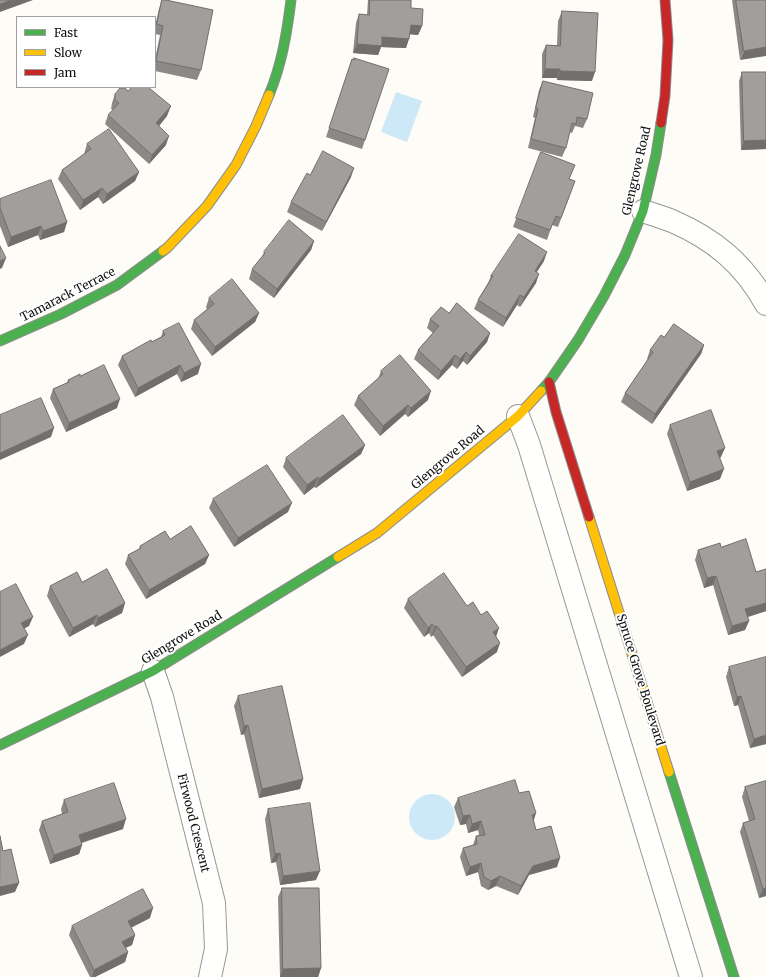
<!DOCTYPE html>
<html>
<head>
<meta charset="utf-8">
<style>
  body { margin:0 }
  #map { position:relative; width:766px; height:977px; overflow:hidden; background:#fdfcf7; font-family:Merriweather,serif }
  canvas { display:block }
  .legend { position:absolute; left:16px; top:16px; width:140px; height:72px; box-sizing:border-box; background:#fff; border:1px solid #a0a0a0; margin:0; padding:5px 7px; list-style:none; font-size:12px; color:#111 }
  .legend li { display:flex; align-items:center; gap:8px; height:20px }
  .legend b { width:20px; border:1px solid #a0a0a0 }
</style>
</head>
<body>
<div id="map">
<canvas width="766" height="977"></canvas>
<ul class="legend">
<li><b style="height:5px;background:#4caf50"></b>Fast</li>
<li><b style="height:5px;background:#ffc107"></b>Slow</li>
<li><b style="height:5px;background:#c62828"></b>Jam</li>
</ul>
</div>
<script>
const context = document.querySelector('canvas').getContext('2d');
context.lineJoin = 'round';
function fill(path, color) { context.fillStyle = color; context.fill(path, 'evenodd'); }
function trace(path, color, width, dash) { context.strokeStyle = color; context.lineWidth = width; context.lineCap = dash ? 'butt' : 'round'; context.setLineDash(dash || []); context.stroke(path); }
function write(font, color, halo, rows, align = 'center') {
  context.font = font + ' Merriweather,serif'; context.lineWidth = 4; context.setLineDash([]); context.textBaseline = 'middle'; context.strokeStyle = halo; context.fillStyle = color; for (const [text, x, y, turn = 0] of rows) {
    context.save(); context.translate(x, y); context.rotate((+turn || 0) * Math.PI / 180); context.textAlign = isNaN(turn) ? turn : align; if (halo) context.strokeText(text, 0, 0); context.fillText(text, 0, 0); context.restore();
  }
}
fill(new Path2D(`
  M396,92L422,101L407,142L381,132Z
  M409 817a23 23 0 1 1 46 0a23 23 0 1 1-46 0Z`), '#cde8f7');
const street = new Path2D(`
  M643,211C652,214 662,217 672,221C714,239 744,264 766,304
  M518,416L529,445L691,977
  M153,671L162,697L214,903L216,949L210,977`);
const fast = new Path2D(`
  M269,95C282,64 287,32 291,0
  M0,341L61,314L117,285L163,251
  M541,391L549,382L578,340L604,296L625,255L643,211L656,155L661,123
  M0,745L153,671L338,557
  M669,772L734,977`);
const slow = new Path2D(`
  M163,251L167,248L207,206L236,165L256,126L269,95
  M589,517L669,772
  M338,557L377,533L518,416L541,391`);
const jam = new Path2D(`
  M661,123L665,96L668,40L665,0
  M549,382L556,412L589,517`);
trace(street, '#979795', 24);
trace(fast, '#8e8d8b', 11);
trace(slow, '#8e8d8b', 11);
trace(jam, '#8e8d8b', 11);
trace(street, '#fffffe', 22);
trace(fast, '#4caf50', 9);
trace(slow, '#ffc107', 9);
trace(jam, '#c62828', 9);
fill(new Path2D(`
  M162,0L201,70L197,80L155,71V59L160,35L155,34V26L159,9Z
  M368,0H411V8L422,26L418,35L410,34L406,48L381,47L378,55L353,53L356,23L359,14L367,15Z
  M732,0H766L740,60Z
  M562,11L592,81L557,80V78H542V54L546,45H557L558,21Z
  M349,68L365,140L362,149L326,137Z
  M742,72L766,149L741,150L739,81Z
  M543,81L587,119L583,128L575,126L572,133L569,132L566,148L562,157L528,148L535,118L533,117L539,90Z
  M128,91L167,116L159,126L166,145L149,164L105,124L108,115L113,110L111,109L112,103L115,94Z
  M87,144L139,172L135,181L103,204L98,197L80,210L58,179L62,170L84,154Z
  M541,152L570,179L575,181L558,227L552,225L547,240L513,227Z
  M310,175L351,177L322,231L287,212L291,202Z
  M0,199L67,222L64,232L40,240L38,235L8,247L0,226Z
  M314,241L311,250L274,298L249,279L252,269L262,257L264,252Z
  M544,261L537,272L536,283L520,307L517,305L503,327L474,309L478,300L488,283L491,276Z
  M209,298L259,313L255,322L212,356L191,329L194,320L207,309L206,307Z
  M449,313L490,333L487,342L467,365L463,361L457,369L452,365L438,380L414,359L418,350L433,333L427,328L430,319Z
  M163,331L198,374L181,382L177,374L135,397L118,365L122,356L161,337Z
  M664,337L704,345L701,354L652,424L621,402L625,393L648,360L647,359L650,350Z
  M381,371L428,400L408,417L405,414L380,436L354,405L358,396L378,379Z
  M80,376L117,408L66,432L50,398L53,389L67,383L68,380Z
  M670,425L721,457L720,458V479L687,491L667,434Z
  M365,445L361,454L316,488L314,487L304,495L283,467L286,458Z
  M213,499L288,512L234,547L209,508Z
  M170,539L209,555L205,564L146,599L125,564L128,555L139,549L140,546Z
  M721,547L756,572L766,611L747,617L749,621L745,630L728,635L713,585L704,588L695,560L698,550Z
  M82,582L125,603L122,613L95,627L93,624L69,637L47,596L50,586Z
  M408,599L467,606L496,636L497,652L462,677L433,635L431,637L429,633L424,637L404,608Z
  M729,667L766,744L750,748L738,705L734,706L726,677Z
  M238,696L303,779L300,789L259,798L244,734L241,735L234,706Z
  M766,781V896L759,898L740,832L743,823L749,821L742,797L745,787Z
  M519,793L534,821L536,830L557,867L529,875L518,895L496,886L488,890L481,886L478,872L466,876L460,857L463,848L473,845L476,836L479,835L478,830L468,833L466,824L460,825L454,807L458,798Z
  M64,800L123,829L82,843V845L79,854L50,864L39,830L42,821L62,814L61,809Z
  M268,809L316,880L280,885L276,862L271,863L265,819Z
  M282,888L321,968L318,977H280L278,897Z
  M150,918L131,927L135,935L132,945L125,948L128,952L125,962L95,977H90L69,935L72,926Z`), '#8a8986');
fill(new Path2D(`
  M11,0H33L0,12V4Z
  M411,25L422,26L418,35L407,34Z
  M382,37L409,39L406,48L381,47L378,55L353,53L357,44Z
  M766,47V56L740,60L744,51Z
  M545,69H560L557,78H542Z
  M560,71L595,72L592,81L557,80Z
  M171,106L167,116L153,133L156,123Z
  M169,136L166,145L149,164L152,155Z
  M766,140V149L741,150L744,141Z
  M354,168L351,177L322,231L326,222Z
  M139,172L135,181L103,204L107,194Z
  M102,188L98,197L80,210L83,200Z
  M67,222L64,232L40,240L43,231Z
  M41,226L38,235L8,247L11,237Z
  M314,241L311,250L274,298L277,289Z
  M547,252L544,261L531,280L535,271Z
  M6,258L2,268L0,269V261Z
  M539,274L536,283L520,307L524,297Z
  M520,295L517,305L503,327L506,318Z
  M259,313L255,322L212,356L215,347Z
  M490,333L487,342L467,365L470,356Z
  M704,345L701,354L652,424L655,414Z
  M466,352L463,361L457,369L460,359Z
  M455,355L452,365L438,380L441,371Z
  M201,364L198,374L181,382L184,373Z
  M180,365L177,374L135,397L138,388Z
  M431,391L428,400L408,417L411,408Z
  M120,399L117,408L66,432L69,423Z
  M408,405L405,414L380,436L383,426Z
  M54,428L51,437L0,460V453Z
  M365,445L361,454L316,488L319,479Z
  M725,448L721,457L714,460L717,451Z
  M724,469L720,479L687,491L690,482Z
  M318,477L314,487L304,495L307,485Z
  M292,503L288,512L234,547L238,538Z
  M209,555L205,564L146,599L149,590Z
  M716,576L713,585L704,588L707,578Z
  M125,603L122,613L95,627L98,618Z
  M766,603V611L742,619L745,609Z
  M97,615L93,624L69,637L73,628Z
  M33,617L29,626L18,632L21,623Z
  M749,621L745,630L728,635L732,626Z
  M432,624L429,633L424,637L428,628Z
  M437,626L433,635L431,637L435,627Z
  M499,628L496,637L493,632Z
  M28,635L24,644L0,657V650Z
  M500,643L497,652L462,677L466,667Z
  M741,696L738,705L734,706L737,697Z
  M248,725L244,734L241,735L244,726Z
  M766,735V744L750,748L754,739Z
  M303,779L300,789L259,798L262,789Z
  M536,813L533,823L532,815Z
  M470,815L466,824L460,825L463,816Z
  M126,819L123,829L76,844L79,835Z
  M481,821L478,830L468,833L472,824Z
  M82,845L79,854L50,864L54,855Z
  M280,853L276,862L271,863L275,854Z
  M560,858L557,867L529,875L518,895L521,886L533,866Z
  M481,863L478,872L466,876L470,867Z
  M320,871L316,880L280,885L283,876Z
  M500,876L496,886L488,890L491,881Z
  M19,883L15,892L0,896V887Z
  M766,888V896L759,898L763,889Z
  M153,908L150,918L125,931L128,921Z
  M135,935L132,945L119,951L122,942Z
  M128,952L125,962L95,977H92L94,970Z
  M321,968L318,977H280L283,969Z`), '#716f6d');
const building = new Path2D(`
  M0,0H11L0,4Z
  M162,0H166L213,10L201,70L156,61L163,26L157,24Z
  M370,0H411V8L423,9L422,26L411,25L409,39L382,37V46L357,44L359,14L369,15Z
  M736,0H766V47L744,51Z
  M562,11L598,13L595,72L560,71V69H545L546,45L560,46Z
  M354,58L389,69L365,140L329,128L352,59L354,60Z
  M742,72H766V140L744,141Z
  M543,81L593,93L587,119L577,117L576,124L572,123L566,148L531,139L538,109L536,108Z
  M132,87H148L171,106L156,123L169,136L152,155L108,115L119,103L115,100V94L120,88H125L128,91Z
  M109,129L139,172L107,194L102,188L83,200L62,170L91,149L87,144Z
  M323,151L354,168L326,222L291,202L307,173L310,175Z
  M541,152L575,165L569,179L575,181L561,218L556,216L550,230L516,218Z
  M51,180L67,222L43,231L41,226L11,237L0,208V199Z
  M289,220L314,241L277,289L252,269L265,253L264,252Z
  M519,234L547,252L535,271L539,274L524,297L520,295L506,318L478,300L493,276H491Z
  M0,246L6,258L0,261Z
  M232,279L259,313L215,347L194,320L214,304L209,298Z
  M457,303L490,333L470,356L466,352L460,359L455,355L441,371L418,350L439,326L430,319L441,307L449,313Z
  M179,323L201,364L184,373L180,365L138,388L122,356L151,340L152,342L165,335L163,331Z
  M674,324L704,345L655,414L625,393L653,352L650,350L661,335L664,337Z
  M400,355L431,391L411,408L408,405L383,426L358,396L383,374L381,371Z
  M104,365L120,399L69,423L53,389L69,382L68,380L80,374V376Z
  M41,398L54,428L0,453V415Z
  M711,410L725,448L717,451L724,469L690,482L670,425Z
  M343,415L365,445L319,479L318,477L307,485L286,458Z
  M267,465L292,503L238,538L213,499Z
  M191,526L209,555L149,590L128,555L141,548L140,546L165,531L170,539Z
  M746,539L756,572L766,569V603L745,609L749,621L732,626L716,576L707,578L698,550L720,543L721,547Z
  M107,569L125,603L98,618L97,615L73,628L50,586L77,572L82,582Z
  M444,573L467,606L473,602L481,615L487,611L499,628L493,632L500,643L466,667L437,626L435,627L432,624L428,628L408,599Z
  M16,584L33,617L21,623L28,635L0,650V592Z
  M766,657V735L754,739L741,696L737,697L729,667Z
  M282,686L303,779L262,789L248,725L244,726L238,696Z
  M515,780L519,793L529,791L536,813L532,815L536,830L551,826L560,858L533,866L521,886L500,876L491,881L484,877L481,863L470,867L463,848L477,844L476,836L485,835L481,821L472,824L470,815L463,816L458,798Z
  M766,781V888L763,889L743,823L755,819L745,787Z
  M114,783L126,819L79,835L82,845L54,855L42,821L68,812L64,800Z
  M310,803L320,871L283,876L280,853L275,854L268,809Z
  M0,836L3,851L11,849L19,883L0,887Z
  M282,888H319L321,968L283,969Z
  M143,889L153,908L128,921L135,935L122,942L128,952L94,970L72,926Z`);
fill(building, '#a19f9c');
trace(building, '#716f6d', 1);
write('12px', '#111', '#fff', [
  ["Glengrove Road",637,171,-77],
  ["Tamarack Terrace",68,295,-27],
  ["Glengrove Road",448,458,-40],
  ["Glengrove Road",182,638,-31],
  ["Spruce Grove Boulevard",640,680,73],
  ["Firwood Crescent",193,823,76]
]);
</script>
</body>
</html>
